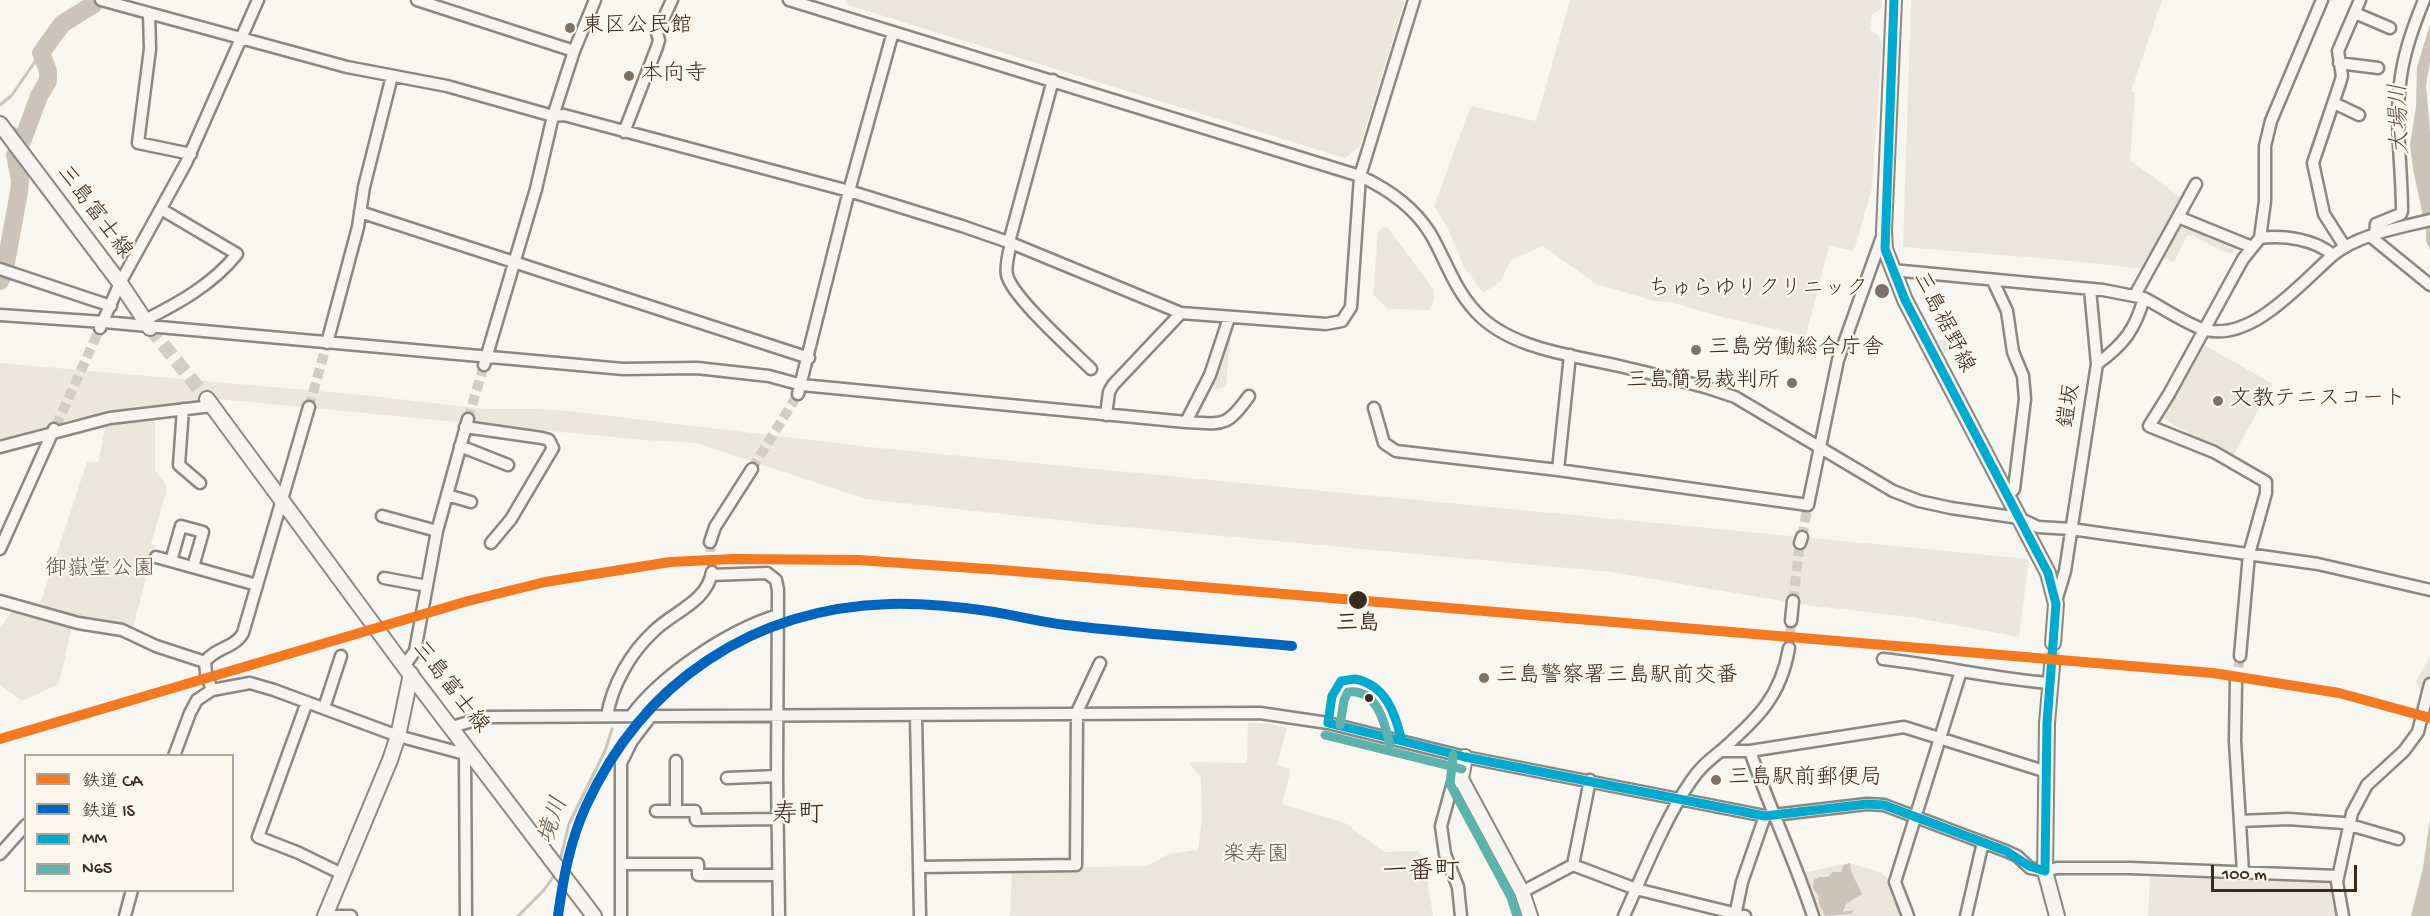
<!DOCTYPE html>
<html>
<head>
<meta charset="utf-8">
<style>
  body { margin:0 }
  #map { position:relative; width:2430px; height:916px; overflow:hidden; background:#f8f6f0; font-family:"Gochi Hand","Klee One",sans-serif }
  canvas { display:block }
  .legend { position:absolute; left:24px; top:754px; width:210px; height:138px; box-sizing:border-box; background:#fbf7ec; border:2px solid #aea59a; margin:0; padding:8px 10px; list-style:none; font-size:18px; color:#3b2a1e }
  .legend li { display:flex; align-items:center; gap:12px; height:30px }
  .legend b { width:30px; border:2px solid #aea59a }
  .scale { position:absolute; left:2211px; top:865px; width:146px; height:27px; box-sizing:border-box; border:3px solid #3b2a1e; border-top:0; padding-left:8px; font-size:18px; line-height:21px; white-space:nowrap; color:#3b2a1e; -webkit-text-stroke:4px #fbf7ec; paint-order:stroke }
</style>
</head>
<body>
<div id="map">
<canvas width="2430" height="916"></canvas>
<ul class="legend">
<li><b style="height:8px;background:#f47921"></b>鉄道 CA</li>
<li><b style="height:8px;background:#0065bd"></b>鉄道 IS</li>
<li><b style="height:8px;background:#00a9ce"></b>MM</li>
<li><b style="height:8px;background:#5db2ae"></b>N65</li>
</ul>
<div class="scale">100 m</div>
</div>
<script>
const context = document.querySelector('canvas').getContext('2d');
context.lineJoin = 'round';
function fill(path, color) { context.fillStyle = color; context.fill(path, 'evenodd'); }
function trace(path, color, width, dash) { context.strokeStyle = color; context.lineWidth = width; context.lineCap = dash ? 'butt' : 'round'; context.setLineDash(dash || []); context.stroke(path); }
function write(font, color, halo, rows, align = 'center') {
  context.font = font + ' "Gochi Hand","Klee One",sans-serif'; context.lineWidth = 4.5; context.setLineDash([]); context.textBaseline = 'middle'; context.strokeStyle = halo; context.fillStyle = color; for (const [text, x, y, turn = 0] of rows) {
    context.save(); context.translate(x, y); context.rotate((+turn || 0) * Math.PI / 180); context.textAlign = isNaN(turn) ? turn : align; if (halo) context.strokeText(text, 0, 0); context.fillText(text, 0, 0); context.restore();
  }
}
fill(new Path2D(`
  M845,0H1405L1360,146L1345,158L848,5Z
  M1570,0H1882L1881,9L1872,14L1870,30L1878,35L1882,43L1872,188L1854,251L1829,246L1806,336L1722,317L1670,302L1654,301L1596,284L1543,246L1511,260L1500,282L1483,293L1463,265L1448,229L1434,206L1471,106L1536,121Z
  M1911,0H2162L2131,91L2135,93L2130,160L2183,199L2143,269L2063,260L1903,247Z
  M0,363L363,395L484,409H539L577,412L878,448L2029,559L2019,637L1911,617L1806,605L1611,572L1094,524L866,499L696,443L644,440L219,399L73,419L0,441Z
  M2150,877L2326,883L2332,887L2337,916H2148Z`), '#ebe6de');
fill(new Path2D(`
  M845,0H912L1037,46L1192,87L1202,98L1190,110L848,5Z
  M1589,0L1675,22C1672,37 1668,53 1662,67C1642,111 1593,111 1553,100L1575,10Z
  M1697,29L1785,37C1825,55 1816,103 1773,108L1697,102C1664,85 1657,41 1697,29Z
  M1909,101L1975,105L2036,104L2047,110L2051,116L2048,185L2115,189V166L2138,169L2181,199L2142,266L1904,246Z
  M1564,132L1588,135L1584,171L1559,169Z
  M1602,211L1647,212L1655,217L1678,219C1685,227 1684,231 1684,241C1684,249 1684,256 1682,264C1677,281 1657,296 1639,294C1617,293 1599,276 1584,261L1597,258L1606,243L1596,220Z
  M2180,222L2210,238L2231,242L2235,247L2233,253C2217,253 2203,237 2187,235L2174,262L2160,257Z
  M1704,224L1741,227L1739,243L1703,240Z
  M1383,227L1388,228L1434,290V301L1429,310L1388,309L1373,294L1378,232Z
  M1687,257L1704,262L1694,296L1677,291Z
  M1711,264L1728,269L1718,303L1701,298Z
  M1735,271L1752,276L1742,310L1725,305Z
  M1231,334L1226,384L1224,387L1215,390L1210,386L1228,337Z
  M1960,335L1964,341L1945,353L1938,341Z
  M2204,345L2273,384L2232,457L2162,418Z
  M155,417V470L166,485V492L151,544L155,545L132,631L39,607L87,462H98L99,460L106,422Z
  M13,610L69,626L71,630L59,684L22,701L0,685V628Z
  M2430,656V697L2422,694L2416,681Z
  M1248,723H1267L1287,728L1277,765L1291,769L1282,804L1345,823L1384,852L1418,851L1424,860L1433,916H1010L1012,868L1147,866L1169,854L1198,850L1202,818L1201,777L1189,764L1191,762L1247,763Z
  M1849,863C1895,876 1887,872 1903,916H1819L1803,873Z
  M2152,879H2156L2155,897L2162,898V901L2167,902L2166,916H2150Z
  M2192,887C2215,888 2267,881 2266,916H2171C2172,901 2179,892 2192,887Z`), '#eae6dd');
fill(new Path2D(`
  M2430,24V61L2426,86L2430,131V249L2426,242V230L2413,169L2410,145L2416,106L2417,67Z
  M2430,819V916H2411L2423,868Z
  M1850,863C1850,875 1858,883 1862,894L1846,904L1843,912L1853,910L1852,914L1825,916L1819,904V896L1813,888L1814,880L1819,877H1828L1833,872H1841L1844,865Z`), '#cac4b9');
trace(new Path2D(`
  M0,105L12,95L41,53
  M8,125L26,135
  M559,864L569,824L605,751L612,729
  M518,916L544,890L556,873`), '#cac4b9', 3);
trace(new Path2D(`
  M22,142L39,96L48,81V71L41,53L62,24L94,4
  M6,263L19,192L20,180L15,155
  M0,281L2,277`), '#cac4b9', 18);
trace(new Path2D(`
  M309,407L327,343
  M468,419L484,365
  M56,426L100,328
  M752,469L798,394
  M1802,537L1808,505
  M710,542L712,572
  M1793,601L1800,543
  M1789,648L1791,621
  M2236,682L2240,656`), '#d2cdc6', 10, [10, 5]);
trace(new Path2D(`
  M150,328L207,399
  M2052,666L2053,643`), '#d2cdc6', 14, [14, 7]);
const minor = new Path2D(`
  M101,0L347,67L447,86L553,116L564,115L849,191L962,226L1011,243L1181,313L1326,324L1342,321L1351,307L1360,176L1414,0
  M417,0L574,51
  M789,0L1360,176C1388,189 1413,206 1430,233C1446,260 1453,287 1476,312C1510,349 1572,355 1619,366C1649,373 1678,380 1708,388L1735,397L1893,491L1919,501L1951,508L2019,518L2038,527L2071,529L2318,564L2430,590
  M149,13L150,49L138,143L191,154
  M2355,13L2390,28
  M2339,63L2378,68
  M2334,103L2359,115
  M624,132L657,47L659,40L657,33L672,0
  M360,212L809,358
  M2178,217L2196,184
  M2375,235L2376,224L2401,214L2402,211C2402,166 2394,121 2401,76C2405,49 2414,25 2424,0
  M2370,236L2430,285
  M2260,238C2284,235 2314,239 2333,255
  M1009,242L1053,80
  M1011,243C1009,252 1005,266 1007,275C1012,297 1073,351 1091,369
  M2345,247L2324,214L2313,163L2340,83L2342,76L2338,51L2360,0
  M0,269L111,306
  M1892,270L2103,290L2144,298C2160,306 2189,326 2206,330C2253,341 2301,283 2333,255C2360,234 2398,228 2430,220
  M1993,281L2007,311L2013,352L2023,376L2025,399L2014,489L2008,496
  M2135,295L2178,217L2252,247
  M0,315L104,322L623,369L697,368L769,376L802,385L1186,422C1223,424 1226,428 1249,396
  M145,320C179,303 213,284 237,254L161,209
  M100,328L120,283L186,163L258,0
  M327,343L358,227L364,187L392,76
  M2097,364C2124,344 2135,330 2144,298
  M484,365L536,189L553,116L574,51L595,0
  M798,394L849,191L893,32
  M1374,408L1384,443L1396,451L1558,470L1808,505L1838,360L1883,234
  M183,409L179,465L200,483
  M1106,415L1109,392L1113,385L1181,313
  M1186,422L1210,375L1229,318
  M465,427L542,438L549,440L553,448L511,519L491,543
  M460,446L508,465
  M0,447L110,418L212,406
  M1558,470L1570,355
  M447,495L471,502
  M382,516L437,531
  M710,542L715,527L752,469
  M1800,543L1802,537
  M0,549L54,429
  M156,557L257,585
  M171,561L181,526L203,532L193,567
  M711,575L767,573L776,580L778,590L777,776L779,916
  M384,578L427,586
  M0,601L78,623L122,630L156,646L205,662C214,648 235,648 243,633L309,407
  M2056,601L2065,571L2097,364L2090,289
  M1791,621L1793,601
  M2240,656L2249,554L2266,493V482L2214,452L2149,426L2169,394L2243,259L2260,238L2265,201V146L2271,121L2322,0
  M1883,659C1939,665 1993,679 2050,683
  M205,662L206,673L212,690
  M404,666L415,651L437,531L468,419
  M2236,682L2235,741L2243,872
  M307,702L258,837L299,853L342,874
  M324,708L341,656
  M607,716C612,685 631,652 654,631C673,612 707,602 712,572
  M631,716C662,674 729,630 778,615
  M916,716L920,916
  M452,727L486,717L1260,713L1328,723L1465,757L1765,816L1867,804L1884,805L2006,851L2017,856L2030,868L2045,871L2057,868H2130L2338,876
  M1721,751H1750L1904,727L2047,772
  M1750,751C1769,807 1795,860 1813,916
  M174,756L190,713L197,700L212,690L250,683L274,690L398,736L465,754
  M727,778L777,776
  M1461,779L1453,782L1441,826L1445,854L1458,887L1461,916
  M676,810V761
  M656,811H695L696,820L778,819
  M2240,821L2288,819L2343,823L2398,839
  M0,854L26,825
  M621,864H698V875H778
  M1573,865L1590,780
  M920,867L1076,865L1077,712L1100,663
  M1522,892L1573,865L1636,889L1745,916
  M125,916L132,890
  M325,916H351
  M466,916L465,754L468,749
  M621,916V763L632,741L651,716
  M1624,916C1643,874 1665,818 1691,781C1700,767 1711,759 1723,749C1758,718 1781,696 1789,648
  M1735,916L1742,882L1765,816
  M1908,916L1895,882L1961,671
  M1966,916L1983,842
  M2343,916L2337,882L2352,813L2367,785L2404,751L2418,732L2430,684`);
const major = new Path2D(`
  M1894,0L1884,231L1885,249L1905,300L2048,573L2056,604L2053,643
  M0,124L120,283L150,328
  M207,399L404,666L594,916
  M2052,666L2047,723L2045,871L2057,916
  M1465,757L1461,779L1522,892L1530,916
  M325,916L390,760L398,736L411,674`);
trace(minor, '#8b8781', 15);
trace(major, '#8b8781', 18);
trace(minor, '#f6f5f1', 10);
trace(major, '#f6f5f1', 14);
trace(new Path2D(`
  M1355,679C1386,685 1395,713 1402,741L1328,723L1332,696L1341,681Z
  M1402,741L1465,757L1765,816L1867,804L1884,805L2006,851L2029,866L2045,871L2047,723L2056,604L2048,573L1905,300L1885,249L1894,0`), '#00a9ce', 9);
trace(new Path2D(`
  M1340,725L1344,700L1348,692C1377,688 1385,724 1390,745
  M1325,735L1462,769
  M1453,755L1450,784L1511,897L1517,916`), '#5db2ae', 9);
trace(new Path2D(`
  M0,739L468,601L545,582L670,562L733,559L858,560L1002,570L2213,673L2339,693L2430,718`), '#f47921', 10);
trace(new Path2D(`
  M558,916C563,879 570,841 586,806C643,682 753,608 890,604C924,603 960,607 994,612C1018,616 1041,622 1066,625C1141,634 1217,639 1292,646`), '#0065bd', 10);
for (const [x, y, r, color] of [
  [570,28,6,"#7d7168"],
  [629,76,6,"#7d7168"],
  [1882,291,8,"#7d7168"],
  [1696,350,6,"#7d7168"],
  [1792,383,6,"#7d7168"],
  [2218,401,6,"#7d7168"],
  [1358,600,10,"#3b2a1e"],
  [1484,678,6,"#7d7168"],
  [1369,698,5,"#3b2a1e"],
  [1716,780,6,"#7d7168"]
]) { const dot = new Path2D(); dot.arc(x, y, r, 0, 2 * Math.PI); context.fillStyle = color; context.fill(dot); trace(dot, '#fbf7ec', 2); }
write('22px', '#3b2a1e', '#fbf7ec', [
  ["東区公民館",582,28],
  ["本向寺",641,76],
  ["ちゅらゆりクリニック",1868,291,"right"],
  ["三島労働総合庁舎",1708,350],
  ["三島簡易裁判所",1780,383,"right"],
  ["文教テニスコート",2230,401],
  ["三島警察署三島駅前交番",1496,678],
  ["三島駅前郵便局",1728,780]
], 'left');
write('22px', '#3b2a1e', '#fbf7ec', [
  ["三島富士線",93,213,53],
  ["三島裾野線",1942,323,63],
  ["鎧坂",2071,406,-81],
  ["三島富士線",449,688,52]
]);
write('22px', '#64564a', '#fbf7ec', [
  ["御嶽堂公園",100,571],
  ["楽寿園",1256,857]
]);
write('bold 22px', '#3b2a1e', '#fbf7ec', [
  ["三島",1358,626]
]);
write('italic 24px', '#605246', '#fbf7ec', [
  ["大場川",2402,119,-92],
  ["境川",555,821,-71]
]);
write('26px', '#3b2a1e', '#fbf7ec', [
  ["寿町",798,817],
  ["一番町",1421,874]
]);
</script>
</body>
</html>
